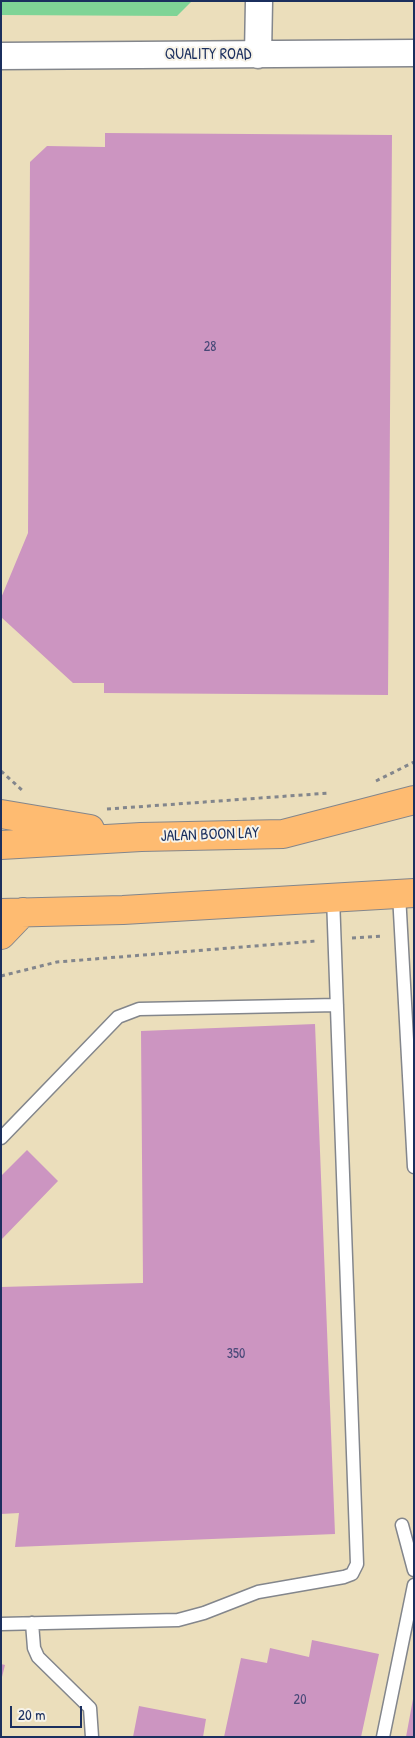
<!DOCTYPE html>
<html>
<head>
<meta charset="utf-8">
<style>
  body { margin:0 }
  #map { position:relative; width:415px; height:1738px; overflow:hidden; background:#ebdebb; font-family:"Patrick Hand",sans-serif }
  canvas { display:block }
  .frame { position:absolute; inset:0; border:2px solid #1b2f5e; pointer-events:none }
  .scale { position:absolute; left:10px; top:1706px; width:72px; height:22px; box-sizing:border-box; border:2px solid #1b2f5e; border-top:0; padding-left:6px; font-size:15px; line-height:18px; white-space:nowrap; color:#1b2f5e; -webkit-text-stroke:4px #f7f3e8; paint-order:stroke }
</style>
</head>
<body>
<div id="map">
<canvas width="415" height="1738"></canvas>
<div class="frame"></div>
<div class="scale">20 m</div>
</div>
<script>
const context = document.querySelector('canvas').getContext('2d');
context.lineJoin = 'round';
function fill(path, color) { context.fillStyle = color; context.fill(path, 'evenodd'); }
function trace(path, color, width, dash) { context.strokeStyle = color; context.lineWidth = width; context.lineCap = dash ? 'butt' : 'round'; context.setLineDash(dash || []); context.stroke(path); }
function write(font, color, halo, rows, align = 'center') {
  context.font = font + ' "Patrick Hand",sans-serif'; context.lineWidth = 4; context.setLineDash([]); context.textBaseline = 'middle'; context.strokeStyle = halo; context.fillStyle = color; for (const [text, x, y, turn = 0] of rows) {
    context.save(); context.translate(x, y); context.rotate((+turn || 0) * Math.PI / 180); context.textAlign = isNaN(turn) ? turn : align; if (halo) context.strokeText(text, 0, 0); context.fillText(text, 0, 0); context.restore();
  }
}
fill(new Path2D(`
  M1,1H192L177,16L1,15Z`), '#7fd496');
fill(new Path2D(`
  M105,133L392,135L388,695L104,693V683H73L1,617V598L28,533L30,162L47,146L105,147Z
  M315,1024L335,1534L15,1547L19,1513L1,1514V1287L143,1283L141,1031Z
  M27,1150L58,1181L1,1240V1176Z
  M312,1640L379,1654L361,1737H224L241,1658L267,1663L270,1648L309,1657Z
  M1,1664L5,1665L2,1677H1Z
  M413,1699L414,1737H406Z
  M139,1706L206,1719L203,1737H133Z`), '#cc95c1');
const lane = new Path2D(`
  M399,894L414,1167
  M1,1138L118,1017L139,1009L337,1005
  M402,1525L414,1570
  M32,1623L34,1648L38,1657L90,1708L92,1737
  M1,1624L178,1620L204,1613L258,1592L344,1577L352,1574L357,1564L333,897
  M383,1737L414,1585`);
const street = new Path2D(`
  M258,55L259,1
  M1,56L414,53`);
const primary = new Path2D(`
  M1,814L90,829
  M1,845L141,837L283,834L414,800
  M1,913L123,910L414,893
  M1,935L23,912`);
trace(lane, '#83868c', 15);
trace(street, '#83868c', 29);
trace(primary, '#83868c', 30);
trace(new Path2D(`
  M1,771L23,791
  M376,781L414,762
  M107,809L330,793
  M352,938L383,936
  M1,976L57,962L316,941`), '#83868c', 3, [4, 4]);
trace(lane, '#fff', 12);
trace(street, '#fff', 26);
trace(primary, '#febb71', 28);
write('14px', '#474877', null, [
  ["28",210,347],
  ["350",236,1354],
  ["20",300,1700]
]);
write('16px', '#1b2f5e', '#f7f3e8', [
  ["QUALITY ROAD",208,55],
  ["JALAN BOON LAY",210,835,-2]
]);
</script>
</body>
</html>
